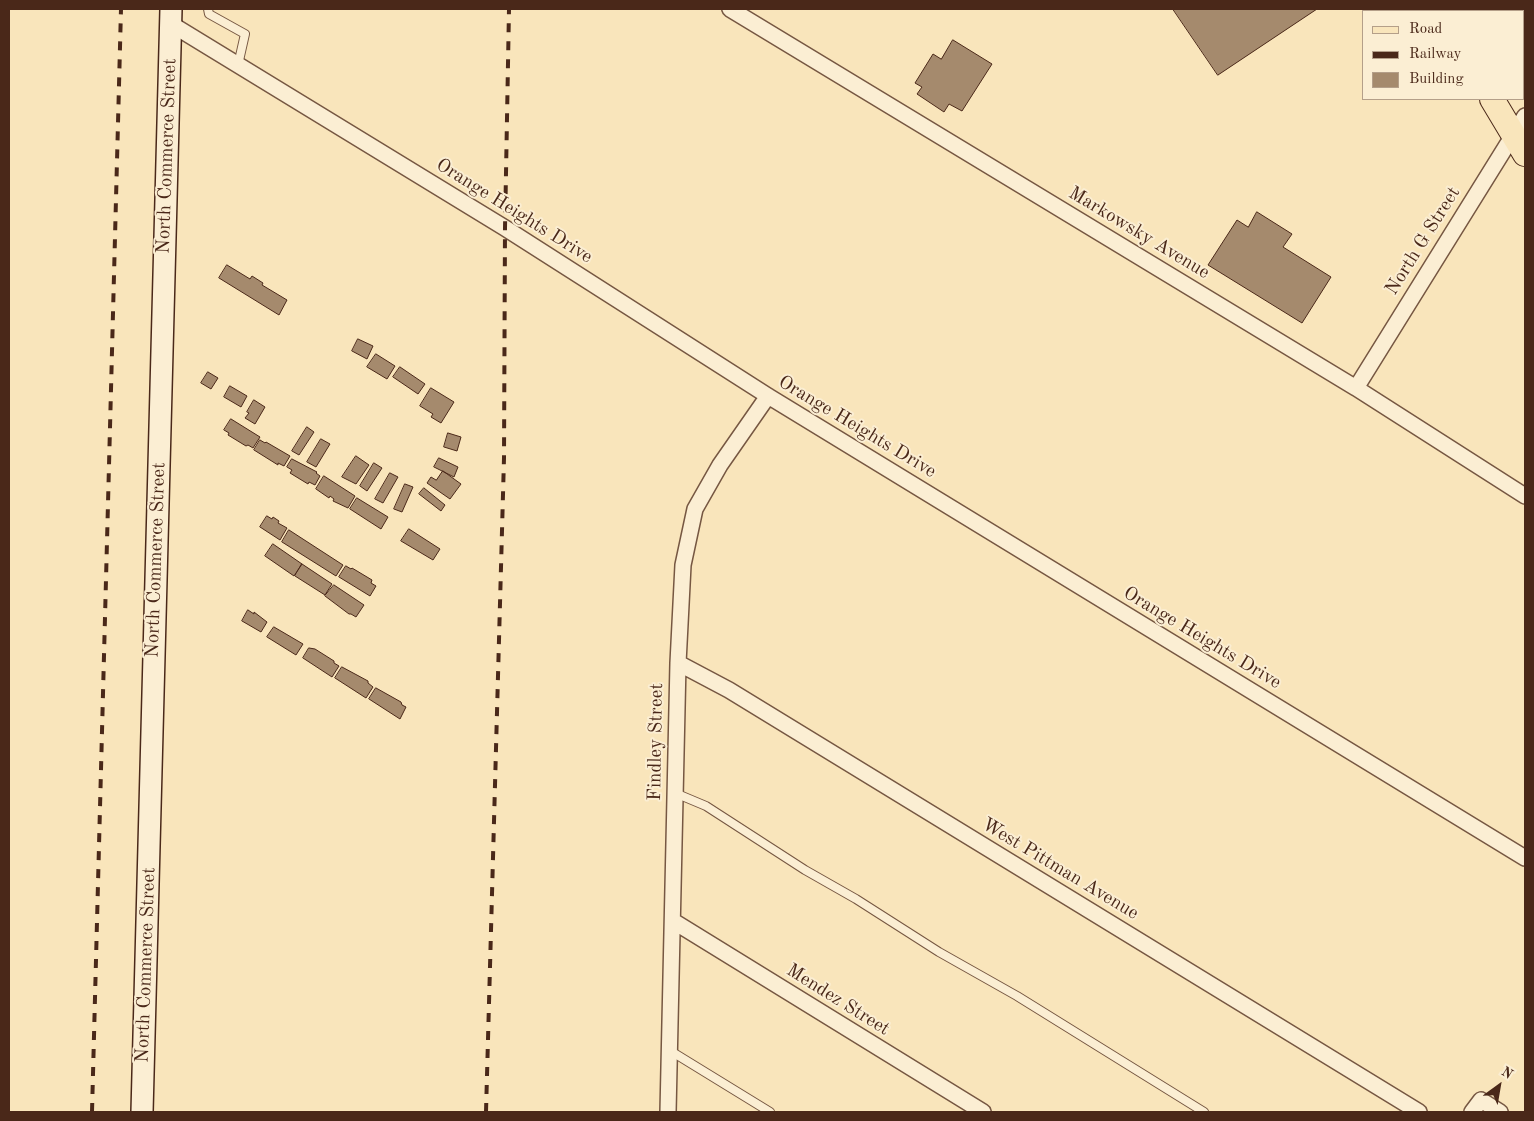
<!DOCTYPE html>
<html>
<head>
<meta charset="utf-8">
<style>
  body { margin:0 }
  #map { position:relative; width:1534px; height:1121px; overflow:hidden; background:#f9e5bb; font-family:"Old Standard TT",serif }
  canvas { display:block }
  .frame { position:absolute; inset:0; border:10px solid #4a2819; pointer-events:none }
  .legend { position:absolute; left:1362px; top:10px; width:162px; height:90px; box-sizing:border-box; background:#fbeed3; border:1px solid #b49f89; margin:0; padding:6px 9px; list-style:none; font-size:15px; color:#4a2819 }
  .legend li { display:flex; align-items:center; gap:10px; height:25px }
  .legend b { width:25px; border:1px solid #b49f89 }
  .north { position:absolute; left:1474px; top:1061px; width:50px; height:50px; -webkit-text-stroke:4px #fbeed3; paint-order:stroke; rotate:32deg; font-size:14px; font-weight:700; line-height:20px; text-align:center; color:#4a2819 }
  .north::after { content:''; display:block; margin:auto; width:18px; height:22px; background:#4a2819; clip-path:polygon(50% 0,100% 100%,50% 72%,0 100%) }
</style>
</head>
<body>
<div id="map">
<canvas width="1534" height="1121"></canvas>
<div class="frame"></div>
<ul class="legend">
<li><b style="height:6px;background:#f9e5bb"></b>Road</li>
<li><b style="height:6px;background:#4a2819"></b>Railway</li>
<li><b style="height:14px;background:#a58a6d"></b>Building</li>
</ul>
<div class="north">N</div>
</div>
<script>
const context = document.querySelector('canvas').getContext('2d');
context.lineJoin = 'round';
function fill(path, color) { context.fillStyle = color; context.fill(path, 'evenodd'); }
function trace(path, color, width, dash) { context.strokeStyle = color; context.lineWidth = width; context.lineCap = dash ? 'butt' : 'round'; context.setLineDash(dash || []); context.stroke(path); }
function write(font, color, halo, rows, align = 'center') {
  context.font = font + ' "Old Standard TT",serif'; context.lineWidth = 4; context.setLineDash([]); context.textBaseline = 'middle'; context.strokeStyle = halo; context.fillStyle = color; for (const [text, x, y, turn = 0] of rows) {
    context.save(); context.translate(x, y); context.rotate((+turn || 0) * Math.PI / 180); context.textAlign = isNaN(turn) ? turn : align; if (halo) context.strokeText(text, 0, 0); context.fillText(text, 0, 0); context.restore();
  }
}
const building = new Path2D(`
  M1173,9H1317L1218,75Z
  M953,40L992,64L962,111L949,104L944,112L917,94L922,87L915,83L933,54L941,59Z
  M1257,212L1292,234L1283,247L1331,277L1302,323L1208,265L1237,220L1248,227Z
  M227,265L250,279L252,276L263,283L262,285L287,300L279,315L219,278Z
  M358,339L373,346L367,359L352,351Z
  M376,354L395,366L387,379L367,367Z
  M400,367L425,384L418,394L393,377Z
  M208,372L218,378L211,389L201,383Z
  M230,386L247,396L241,407L224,397Z
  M431,388L454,402L441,423L431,417L433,414L420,406Z
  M254,400L265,407L255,424L245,418L249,413L247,412Z
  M231,419L260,437L253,448L248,445L246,446L228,435L229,433L224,430Z
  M307,427L314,432L299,455L292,451Z
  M448,433L461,437L457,451L444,447Z
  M321,439L330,444L316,467L307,462Z
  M260,440L265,443L266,442L290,456L284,466L278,463V465L254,450Z
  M356,456L369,465L356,484L342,477Z
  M439,458L458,467L454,477L434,467Z
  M292,459L317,472L316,473L320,476L315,485L309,482L308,484L290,473L292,470L287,467Z
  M374,463L382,468L367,491L360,486Z
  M443,471L461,484L450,499L427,483L431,477L436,480Z
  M390,473L398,477L383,503L375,499Z
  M324,476L355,496L348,508L333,501L334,499L330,496L329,498L316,489Z
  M405,484L413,487L402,512L394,509Z
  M424,488L445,505L441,511L419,494Z
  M357,498L388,517L381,529L350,509Z
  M267,516L272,519L273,517L279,521L278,523L287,528L280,540L260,527Z
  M409,529L440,549L433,560L401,541Z
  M289,530L343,565L336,576L282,542Z
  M273,544L302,564L294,576L265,556Z
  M302,564L332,584L325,595L295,576Z
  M346,566L351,569L352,568L372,580L371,583L376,586L370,596L339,577Z
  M334,585L364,605L356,617L351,614H349L325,596Z
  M248,610L254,614V612L267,622L261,632L242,621Z
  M274,627L303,644L296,655L267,637Z
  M309,648L315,649L334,661V663L339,666L332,677L303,658Z
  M342,667L368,681V683L373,687L366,698L335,678Z
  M376,688L401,702L402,705L406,707L400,719L369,699Z`);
fill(building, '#a58a6d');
trace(building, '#4a2819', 1);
const lane = new Path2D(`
  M208,9L209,14L245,34L238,65
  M675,793L706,806L805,870L856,899L939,952L1017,996L1204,1112
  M669,1050L770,1112`);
const street = new Path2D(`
  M730,9L1356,388L1525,496
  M171,24L505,228L768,396L1525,858
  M1356,388L1525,116
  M678,663L729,690L1419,1112
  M673,921L983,1112
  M668,1112L678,663L683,565L695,509L720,465L768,396
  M1472,1112L1481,1100L1500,1112`);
const secondary = new Path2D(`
  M142,1112L171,9`);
const primary = new Path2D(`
  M1438,9L1439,11
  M1492,99L1525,154`);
trace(lane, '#765742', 10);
trace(street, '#765742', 18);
trace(secondary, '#4a2819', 24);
trace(primary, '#4a2819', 26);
trace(lane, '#fbeed3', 8);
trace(street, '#fbeed3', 15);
trace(secondary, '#fbeed3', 21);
trace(primary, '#f9e5bb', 24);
trace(new Path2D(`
  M92,1112L121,9
  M486,1112L504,458L505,228L509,9`), '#4a2819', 4, [9, 9]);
write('19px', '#4a2819', '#fbeed3', [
  ["North Commerce Street",167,156,-88],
  ["Orange Heights Drive",514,211,32],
  ["Markowsky Avenue",1139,233,31],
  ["North G Street",1423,241,-58],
  ["Orange Heights Drive",857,427,31],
  ["North Commerce Street",156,560,-88],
  ["Orange Heights Drive",1202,638,31],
  ["Findley Street",656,742,-89],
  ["West Pittman Avenue",1060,869,31],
  ["North Commerce Street",146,965,-88],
  ["Mendez Street",838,1000,32]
]);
</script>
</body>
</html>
